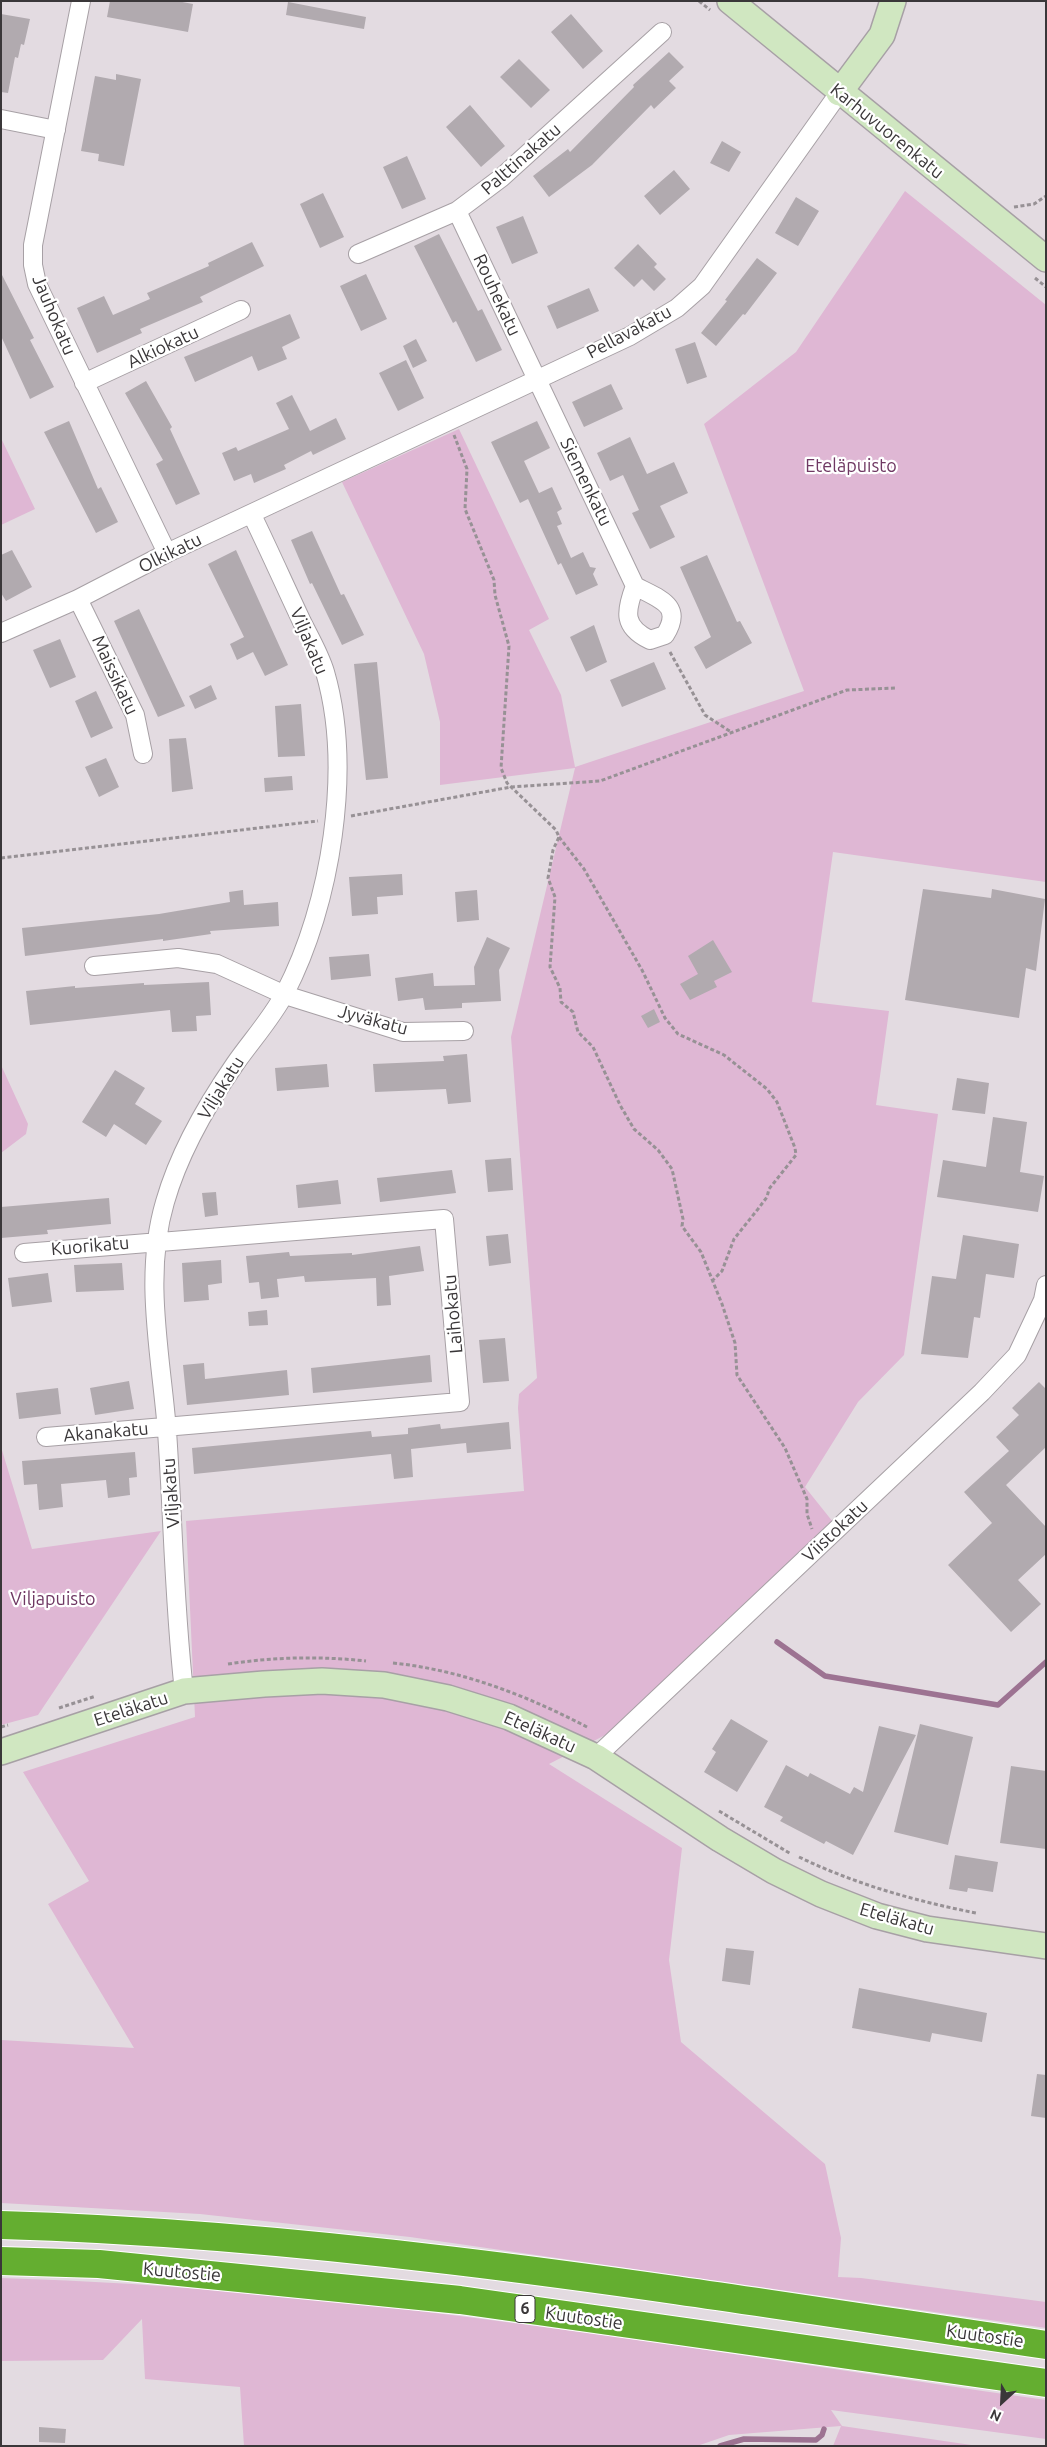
<!DOCTYPE html>
<html>
<head>
<meta charset="utf-8">
<style>
  body { margin:0 }
  #map { position:relative; width:1047px; height:2447px; overflow:hidden; background:#e3dbe1; font-family:Ubuntu,sans-serif }
  canvas { display:block }
  .frame { position:absolute; inset:0; border:2px solid #3a3739; pointer-events:none }
  .north { position:absolute; left:977px; top:2377px; width:50px; height:50px; -webkit-text-stroke:4px #fff; paint-order:stroke; rotate:205deg; font-size:14px; font-weight:700; line-height:20px; text-align:center; color:#3a3739 }
  .north::after { content:''; display:block; margin:auto; width:18px; height:22px; background:#3a3739; clip-path:polygon(50% 0,100% 100%,50% 72%,0 100%) }
</style>
</head>
<body>
<div id="map">
<canvas width="1047" height="2447"></canvas>
<div class="frame"></div>
<div class="north">N</div>
</div>
<script>
const context = document.querySelector('canvas').getContext('2d');
context.lineJoin = 'round';
function fill(path, color) { context.fillStyle = color; context.fill(path, 'evenodd'); }
function trace(path, color, width, dash) { context.strokeStyle = color; context.lineWidth = width; context.lineCap = dash ? 'butt' : 'round'; context.setLineDash(dash || []); context.stroke(path); }
function write(font, color, halo, rows, align = 'center') {
  context.font = font + ' Ubuntu,sans-serif'; context.lineWidth = 4.5; context.setLineDash([]); context.textBaseline = 'middle'; context.strokeStyle = halo; context.fillStyle = color; for (const [text, x, y, turn = 0] of rows) {
    context.save(); context.translate(x, y); context.rotate((+turn || 0) * Math.PI / 180); context.textAlign = isNaN(turn) ? turn : align; if (halo) context.strokeText(text, 0, 0); context.fillText(text, 0, 0); context.restore();
  }
}
fill(new Path2D(`
  M905,191L1046,305V882L833,852L812,1002L889,1011L876,1105L938,1114L904,1355L858,1402L805,1487L833,1522L617,1729L549,1764L682,1848L669,1960L681,2042L825,2164L841,2238L838,2277L861,2278L1046,2302V2328L410,2237L200,2214L1,2203V2040L134,2048L48,1904L89,1881L23,1772L195,1717L186,1521L524,1491L518,1408L519,1394L537,1378L511,1037L575,768L440,785V722L424,654L342,482L459,429L549,619L529,630L561,695L575,767L804,691L704,424L796,352Z
  M1,438L35,509L1,525Z
  M1,1065L28,1124L26,1134L1,1153Z
  M1,1447L32,1549L161,1531L38,1715L1,1725Z
  M1,2278C352,2288 699,2351 1046,2400V2439L831,2410L842,2426L978,2446H833L841,2426L729,2435L697,2446H244L240,2387L145,2379L142,2319L103,2360L1,2361Z`), '#dfb7d4');
trace(new Path2D(`
  M777,1642L825,1676L998,1705L1046,1662
  M720,2446L744,2439L816,2440L822,2435L824,2429`), '#9d7392', 5.5);
fill(new Path2D(`
  M110,1H177L193,4L188,32L107,17Z
  M288,2L366,17L364,29L286,15Z
  M1,14L30,19L24,45L21,44L18,58L15,57L8,93L1,92Z
  M571,14L603,51L583,69L551,32Z
  M669,52L684,67L669,81L676,88L654,109L651,105L592,165L549,197L533,176L568,149L570,152L634,87L633,85Z
  M519,59L550,90L531,108L500,77Z
  M116,74L141,79L124,166L98,161L99,154L81,151L95,76L116,80Z
  M470,105L505,146L481,167L446,127Z
  M722,141L741,152L729,172L710,163Z
  M407,156L426,199L402,209L383,167Z
  M674,170L690,189L660,215L644,196Z
  M323,193L344,237L320,248L300,204Z
  M796,197L819,211L798,246L775,233Z
  M523,216L538,253L512,264L496,227Z
  M439,234L478,311L482,309L502,350L476,362L456,321L453,323L414,246Z
  M252,242L264,266L200,297L203,302L140,329L142,333L97,353L77,308L104,296L113,315L150,299L147,293L209,266L208,263Z
  M638,244L657,264L654,267L666,279L654,291L642,279L634,287L614,268Z
  M757,258L777,273L745,315L743,314L716,346L701,333L727,301L725,300Z
  M1,273L34,338L30,340L54,387L30,399L1,336Z
  M366,274L387,319L361,331L340,286Z
  M589,288L599,311L557,329L547,306Z
  M290,314L300,338L282,347L287,359L258,371L252,356L195,382L184,357Z
  M416,339L427,361L413,368L403,346Z
  M695,342L707,377L687,384L675,349Z
  M406,360L424,398L398,411L379,373Z
  M146,381L172,427L170,429L200,494L176,505L156,464L163,460L125,393Z
  M611,384L623,409L584,427L572,402Z
  M292,395L310,431L336,418L346,439L313,455L311,451L284,465L286,469L254,483L251,474L234,481L222,453L236,447L238,451L289,429L276,403Z
  M69,421L98,489L101,487L118,522L96,533L44,432Z
  M537,421L550,448L524,461L539,493L552,487L562,509L557,512L562,524L557,526L571,558L583,552L590,567L596,568L593,574L598,585L576,595L561,563L558,565L528,499L520,503L491,442Z
  M630,437L647,474L674,462L688,493L660,506L675,537L650,549L632,513L639,510L623,475L610,481L597,453Z
  M312,531L341,595L344,594L364,635L342,645L312,583L310,584L291,540Z
  M12,550L32,587L6,601L1,593V555Z
  M236,550L288,665L265,676L253,652L237,660L230,644L244,637L208,564Z
  M707,555L737,622L740,621L752,643L706,669L694,647L711,637L680,567Z
  M139,609L185,706L158,717L114,621Z
  M594,625L607,662L586,672L570,637Z
  M60,639L76,677L50,688L33,650Z
  M377,662L388,778L366,780L354,664Z
  M654,662L666,689L622,707L610,680Z
  M211,685L217,699L195,709L189,696Z
  M96,691L113,728L91,738L75,701Z
  M301,704L305,756L278,757L275,706Z
  M186,738L193,789L172,792L169,739Z
  M106,758L119,787L99,797L85,767Z
  M292,776L293,790L265,792L264,778Z
  M402,874L403,895L377,897L378,914L352,916L349,877Z
  M923,889L991,898L992,889L1045,899L1036,971L1026,968L1019,1018L905,1000Z
  M243,890L244,905L278,902L279,926L210,931L211,934L163,941V939L25,956L22,928L159,914L230,902L229,892Z
  M477,890L479,920L457,922L455,892Z
  M487,937L510,948L499,970L501,1001L462,1003V1008L425,1010L423,998L398,1001L395,978L433,973L434,986L475,985L474,967Z
  M713,940L732,972L714,981L717,987L690,1000L680,984L698,974L688,956Z
  M369,954L371,976L331,980L329,957Z
  M209,982L211,1015L196,1016L197,1031L172,1032L170,1010L30,1025L26,991L75,986V988L144,983V985Z
  M654,1009L660,1022L648,1028L641,1016Z
  M467,1054L471,1102L448,1104L446,1089L375,1092L373,1064L444,1061L443,1056Z
  M327,1064L329,1087L277,1091L275,1068Z
  M115,1070L145,1088L135,1104L162,1121L146,1145L114,1124L106,1137L82,1122Z
  M957,1078L989,1083L985,1114L952,1110Z
  M993,1117L1027,1122L1020,1172L1044,1176L1038,1212L937,1197L943,1160L986,1167Z
  M511,1158L513,1190L488,1192L485,1160Z
  M452,1170L456,1193L380,1202L377,1178Z
  M338,1180L341,1204L298,1208L296,1185Z
  M216,1192L218,1215L205,1217L202,1193Z
  M109,1198L111,1224L47,1230L48,1234L1,1238V1207Z
  M508,1234L511,1263L489,1266L486,1236Z
  M963,1235L1019,1244L1014,1278L986,1274L980,1318L974,1317L968,1358L921,1354L932,1276L956,1279Z
  M420,1246L424,1271L389,1276L391,1305L377,1306L376,1278L305,1282L304,1276L277,1279L279,1297L261,1299L259,1282L249,1283L246,1256L289,1252L290,1256L352,1253V1255Z
  M221,1260L222,1283L208,1285L209,1300L184,1302L182,1263Z
  M122,1263L124,1290L76,1292L74,1265Z
  M48,1273L52,1302L12,1307L8,1278Z
  M267,1310L268,1325L249,1326L248,1312Z
  M505,1338L509,1381L483,1383L479,1340Z
  M430,1355L432,1382L313,1393L311,1368Z
  M204,1363L205,1379L287,1370L289,1395L187,1405L183,1365Z
  M129,1381L134,1409L95,1415L90,1388Z
  M1039,1382L1046,1389V1447L1006,1485L1046,1527V1554L1018,1580L1041,1604L1011,1632L948,1565L992,1523L964,1492L1009,1451L996,1437L1019,1415L1012,1408Z
  M58,1388L61,1414L19,1419L16,1393Z
  M509,1422L511,1449L467,1453L466,1443L411,1449L413,1477L394,1479L391,1454L194,1474L192,1448L371,1431L372,1437L408,1434V1428L440,1424L441,1429Z
  M135,1452L137,1477L129,1478L130,1495L108,1498L106,1480L61,1484L63,1507L39,1510L37,1484L24,1485L22,1461Z
  M731,1719L768,1741L737,1792L704,1772L716,1752L712,1749Z
  M920,1724L973,1737L948,1845L894,1832Z
  M879,1726L916,1735L853,1855L826,1841L824,1844L780,1821L783,1817L764,1807L786,1765L808,1777L810,1773L850,1794L854,1787L863,1792Z
  M1011,1766L1046,1771V1849L1000,1843Z
  M955,1855L998,1862L993,1892L968,1888L967,1892L949,1889Z
  M726,1948L754,1951L750,1985L722,1981Z
  M859,1988L987,2013L982,2042L932,2033L930,2042L852,2028Z
  M1037,2074L1046,2075V2118L1031,2116Z
  M39,2427L66,2429L65,2443L39,2442Z`), '#b1aaaf');
const street = new Path2D(`
  M81,1L33,245V265L37,284L167,553
  M1,119L56,130
  M457,211L635,586C659,599 684,605 665,635L650,640C623,627 625,612 635,586
  M358,254L457,211L501,178L662,32
  M84,383L241,310
  M78,599L135,715L143,754
  M1,633L78,599L167,553L630,336L677,308L702,286L839,93
  M94,966L178,958L217,964L285,995L403,1032L464,1031
  M24,1253L444,1219L460,1402L46,1437
  M184,1691C174,1605 173,1517 167,1431C161,1355 143,1276 165,1202C179,1153 206,1106 235,1064C251,1041 272,1018 285,993C331,905 353,768 325,672C320,655 310,638 302,622C285,586 269,550 252,515
  M596,1757L982,1392L1017,1355L1043,1300L1046,1285`);
const secondary = new Path2D(`
  M730,1L1046,259
  M839,93L882,35L893,1
  M1,1752L184,1691L264,1684L322,1681L384,1685L448,1698L509,1717L596,1757L720,1839L774,1871L821,1894L877,1916L927,1929L1046,1946`);
const highway = new Path2D(`
  M1,2225C352,2235 699,2294 1046,2345
  M1,2261L99,2264L460,2300L1046,2383`);
trace(street, '#a7a0a5', 20);
trace(secondary, '#a7a0a5', 28);
trace(highway, '#fff', 30);
trace(new Path2D(`
  M699,1L710,10
  M1014,207L1034,204L1046,196
  M1035,278L1046,287
  M454,435L467,469L465,509L494,580L495,595L509,646L501,768L507,783L556,830L559,837L553,850L548,878L555,897L550,967L560,988L561,1002L573,1012L578,1032L593,1047L620,1105L634,1129L658,1150L672,1169L683,1219L682,1226L701,1252L722,1304L735,1343L737,1375L785,1448L807,1499V1514L812,1529
  M670,652L705,715L731,732
  M351,816L511,787L600,781L847,690L897,688
  M559,837L584,869L642,970L665,1018L678,1034L724,1055L767,1089L777,1102L795,1148L796,1155L769,1189L767,1197L758,1209L734,1239L722,1271L713,1280
  M1,858L318,821
  M393,1663C462,1670 528,1696 589,1728
  M228,1664C274,1657 320,1656 366,1661
  M59,1708L96,1696
  M1,1727L8,1725
  M719,1811L791,1854
  M799,1857C855,1884 915,1901 976,1913`), '#979195', 3, [4, 2.5]);
trace(street, '#fff', 18);
trace(secondary, '#d0e7c1', 25);
trace(highway, '#64ae30', 28);
for (const [x, y, w] of [
  [525,2309,20]
]) { const box = new Path2D(); box.roundRect(x - w / 2, y - 13.5, w, 27, 4); context.fillStyle = '#fff'; context.fill(box); trace(box, '#3a3739', 1); }
write('bold 16px', '#3a3739', null, [
  ["6",525,2309]
]);
write('18px', '#3a3739', '#fff', [
  ["Karhuvuorenkatu",887,131,39],
  ["Palttinakatu",521,159,-41],
  ["Rouhekatu",497,295,65],
  ["Jauhokatu",54,315,67],
  ["Pellavakatu",629,332,-28],
  ["Alkiokatu",163,347,-25],
  ["Siemenkatu",586,482,64],
  ["Olkikatu",170,553,-26],
  ["Viljakatu",309,641,67],
  ["Maissikatu",115,675,65],
  ["Jyväkatu",373,1020,15],
  ["Viljakatu",221,1088,-58],
  ["Kuorikatu",90,1246,-5],
  ["Laihokatu",453,1314,-95],
  ["Akanakatu",106,1432,-5],
  ["Viljakatu",171,1493,-94],
  ["Viistokatu",835,1531,-43],
  ["Eteläkatu",131,1709,-18],
  ["Eteläkatu",540,1732,24],
  ["Eteläkatu",897,1919,16],
  ["Kuutostie",182,2272,5],
  ["Kuutostie",584,2318,8],
  ["Kuutostie",985,2336,8]
]);
write('18px', '#6f3863', '#fff', [
  ["Eteläpuisto",851,466],
  ["Viljapuisto",53,1599]
]);
</script>
</body>
</html>
